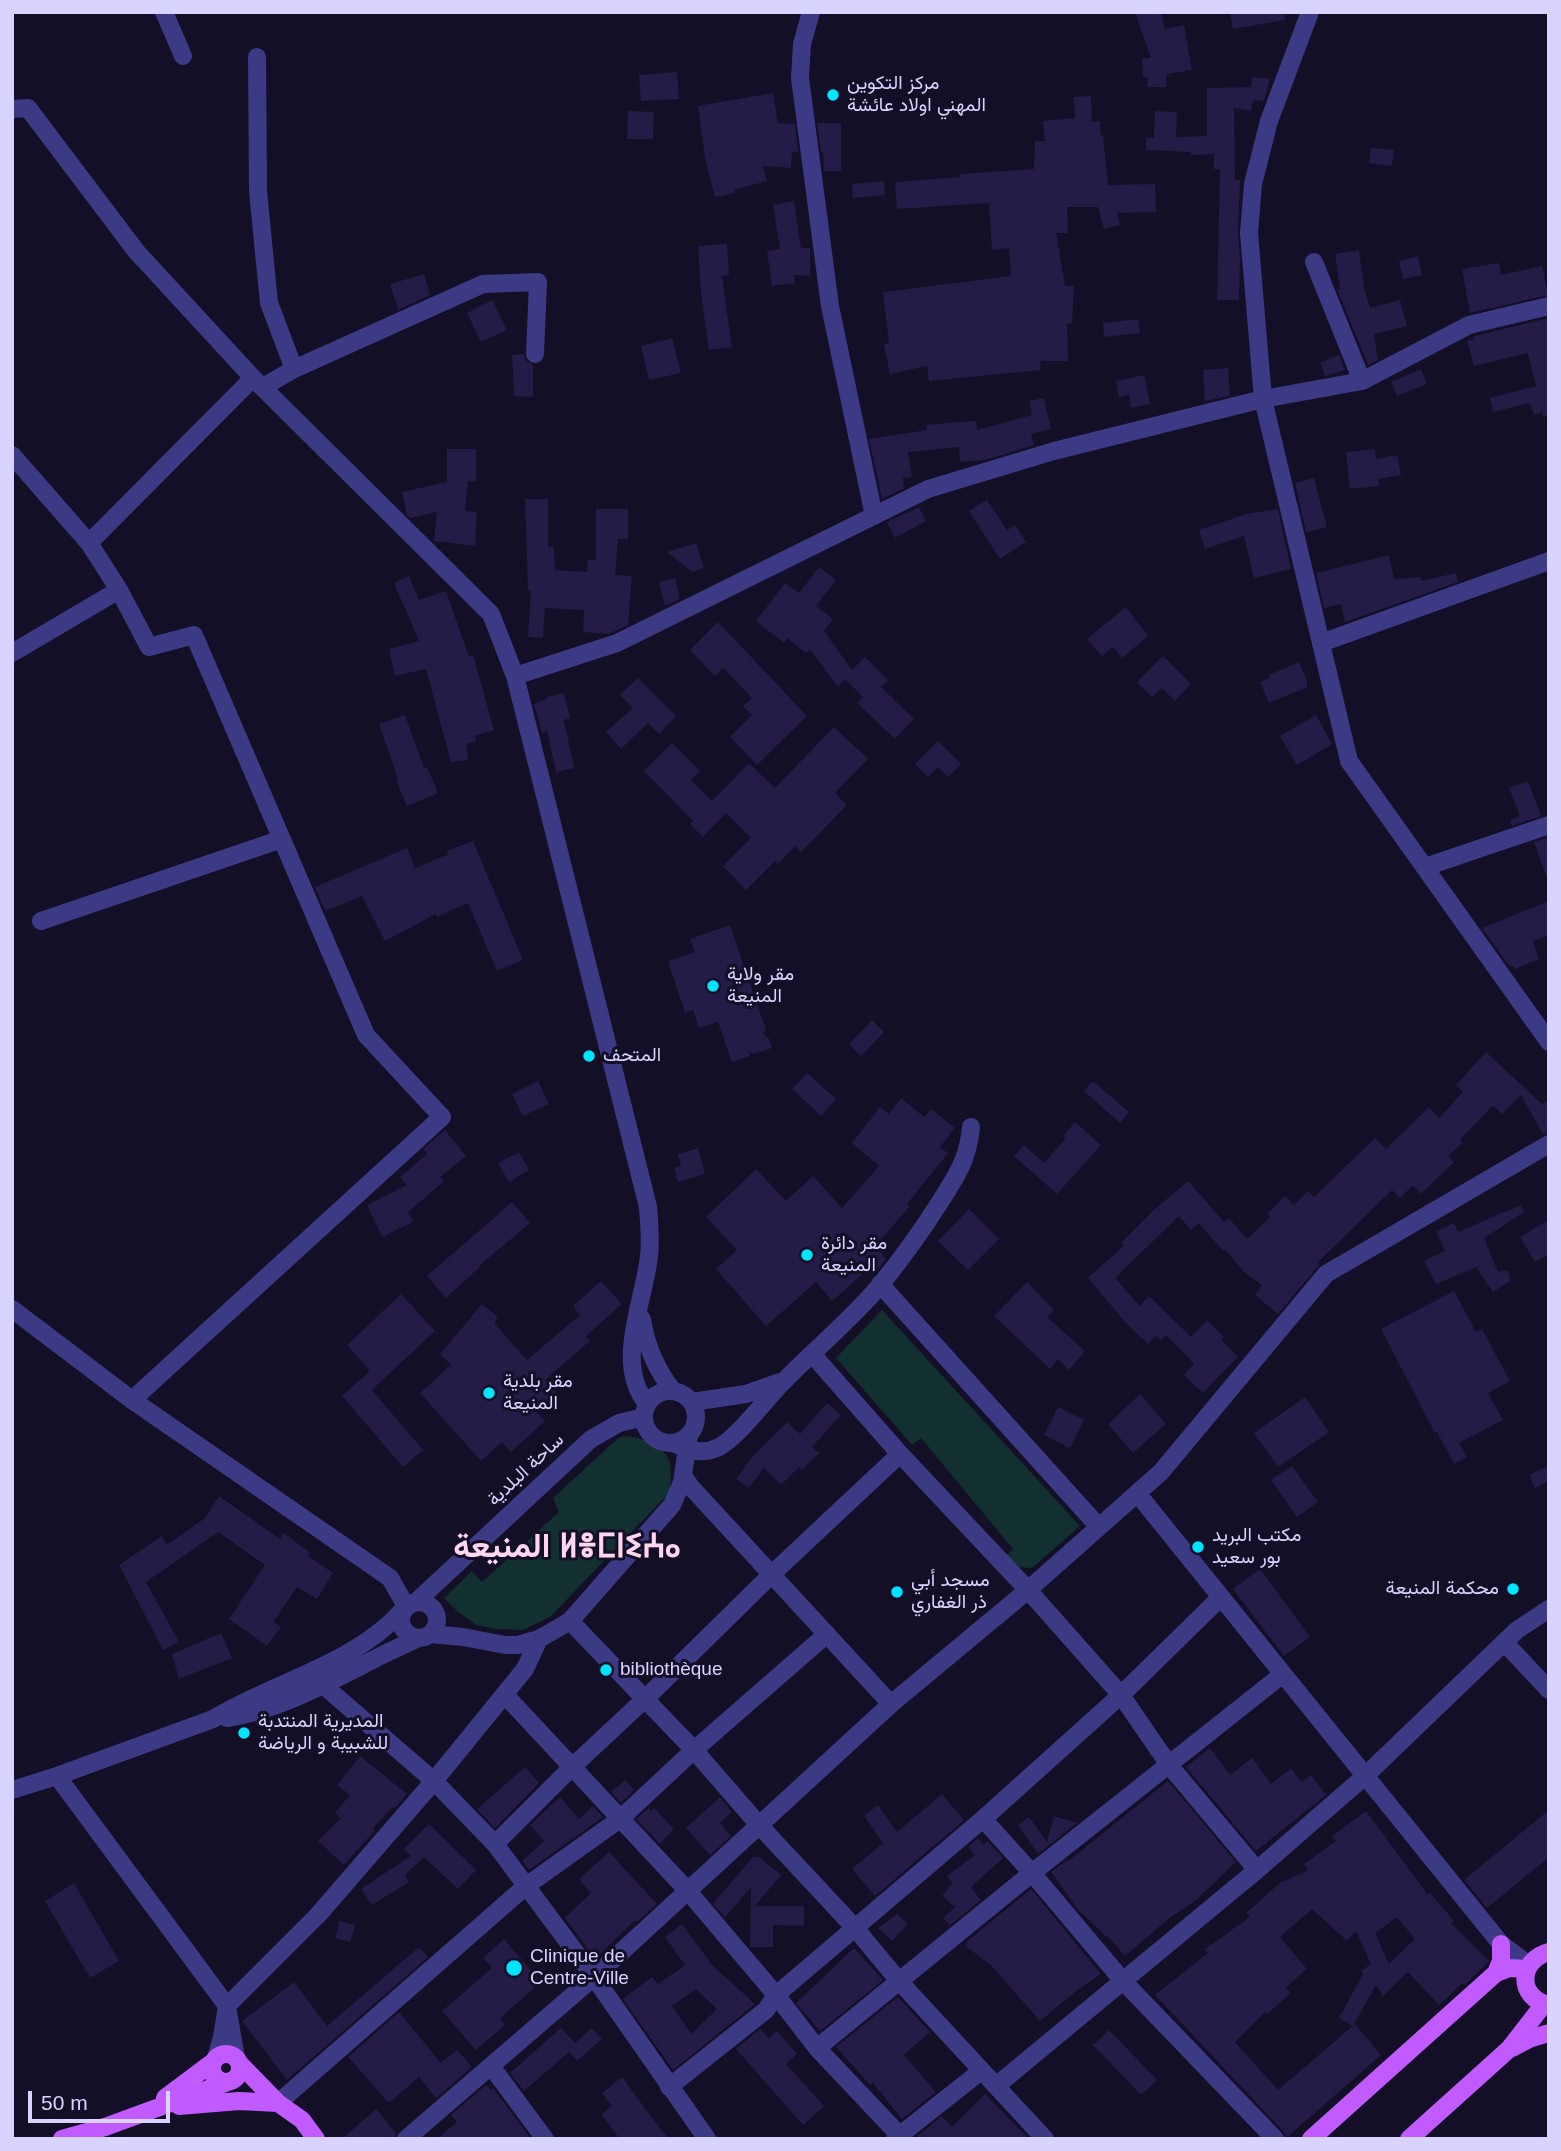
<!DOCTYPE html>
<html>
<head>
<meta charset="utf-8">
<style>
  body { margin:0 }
  #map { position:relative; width:1561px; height:2151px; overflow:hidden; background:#130f26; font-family:Helvetica,sans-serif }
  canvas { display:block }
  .frame { position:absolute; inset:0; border:14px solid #d9d4ff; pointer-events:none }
  .scale { position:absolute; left:28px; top:2091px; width:142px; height:32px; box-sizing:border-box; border:4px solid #d9d4ff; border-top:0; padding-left:9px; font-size:21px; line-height:24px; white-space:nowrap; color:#d9d4ff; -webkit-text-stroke:5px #130f26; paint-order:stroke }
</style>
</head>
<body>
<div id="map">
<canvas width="1561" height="2151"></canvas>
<div class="frame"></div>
<div class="scale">50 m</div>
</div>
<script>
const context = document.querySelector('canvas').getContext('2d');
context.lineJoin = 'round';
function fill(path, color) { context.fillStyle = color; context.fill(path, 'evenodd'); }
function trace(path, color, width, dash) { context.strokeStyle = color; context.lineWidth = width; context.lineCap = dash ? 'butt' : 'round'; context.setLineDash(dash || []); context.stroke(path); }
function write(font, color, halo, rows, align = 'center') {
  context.font = font + ' Helvetica,Vazirmatn,"Noto Sans Tifinagh",sans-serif'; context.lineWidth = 6; context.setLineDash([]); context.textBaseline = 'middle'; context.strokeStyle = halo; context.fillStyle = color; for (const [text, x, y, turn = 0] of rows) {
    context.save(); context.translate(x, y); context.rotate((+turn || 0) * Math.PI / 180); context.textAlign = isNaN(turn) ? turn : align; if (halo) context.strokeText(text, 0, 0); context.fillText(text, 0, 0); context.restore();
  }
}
fill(new Path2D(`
  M882,1310L1080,1526L1032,1568L1016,1567L1004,1558L1013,1549L921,1438L912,1445L836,1358Z
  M623,1436C640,1437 659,1442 668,1458C673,1467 670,1482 670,1492L550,1617L523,1630L496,1629L476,1625L457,1611L444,1598L472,1571L482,1582L559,1512L553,1498L617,1439Z`), '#12302f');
fill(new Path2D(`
  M1135,12H1161L1165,29L1184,25L1192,70L1167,74L1166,87H1147L1148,77H1143L1142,58H1151Z
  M1230,12H1284L1285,20L1233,29Z
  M677,72L679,99L641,101L639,75Z
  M1252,77L1270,79L1264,101L1253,100L1251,111L1234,108L1235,180H1240L1238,232L1240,259L1239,300H1217L1220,169H1214V154L1191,155V152L1146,150V138H1154L1155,111L1177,112L1176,137L1207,136V88L1251,87Z
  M773,93L778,123L795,124L798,152H792L791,168L763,166L767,181L734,190L735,193L715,197L705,158L698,106Z
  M1091,96L1092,122L1100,121L1101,135H1103L1108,185L1155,184L1156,212L1117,213L1120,225L1104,229L1098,207H1067L1068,233H1056L1065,286H1074L1072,324L1067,323L1068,361H1040L1041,370L929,381L927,366L890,374L884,344L889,343L883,292L1011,276L1009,248L992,250L989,203L897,209L895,182L960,177V174L1034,169L1035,141H1045L1043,121L1075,118L1074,97Z
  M628,111L654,112L653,139H627Z
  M817,123H841V171H824L823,152H821Z
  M1371,148L1394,150L1392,166L1369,163Z
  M884,181L885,195L853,198L852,184Z
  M794,201L801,248H810V276L794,275L795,283L772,286L767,251L780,249L773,205Z
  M727,244L729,275L722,276L732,347L709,350L701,293L698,246Z
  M1359,250L1364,288L1370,308L1400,300L1407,326L1374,334L1378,360L1368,365L1337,289H1340L1335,254Z
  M1418,256L1422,275L1403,279L1399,261Z
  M1499,263L1501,275L1542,266L1548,295L1470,313L1462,269Z
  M424,274L430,295L398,310L390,284Z
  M492,300L507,330L481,342L467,313Z
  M1549,318V416L1543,417L1542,412L1534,415L1530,403L1493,412L1490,398L1536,386L1528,353L1474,366L1467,341L1474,339V336Z
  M1138,319L1140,333L1104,337L1103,323Z
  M672,338L681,373L649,380L641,346Z
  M524,354L525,360L533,365V397L514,396L512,355Z
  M1339,355L1345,370L1325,376L1320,363Z
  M1228,368L1230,396L1205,401L1203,370Z
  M1421,369L1427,384L1397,396L1391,382Z
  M1144,375L1150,404L1131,408L1129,395L1119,397L1116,381Z
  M1044,398L1051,429L1031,434L1034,445L986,460L960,462L959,447L908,452L912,477L903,478L904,488L882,499L869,439L927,430V425L957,422L976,421L977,430L1032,415L1029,401Z
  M447,449H476V481H468L465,511L477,512L475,546L434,541L437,512L410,518L407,515L402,492L447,482Z
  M1375,449L1376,459L1397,455L1401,475L1378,479L1379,486L1350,489L1346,452Z
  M1314,478L1327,527L1306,532L1295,483Z
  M525,499H548V547H554L555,570L587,572L588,560H596V509H628V539H618L615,575L632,576L628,625L608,634L583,632L584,610L545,608L543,638L528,637L531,590H528Z
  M987,500L1007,530L1015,525L1026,542L1000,559L969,511Z
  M919,507L926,521L895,538L887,522Z
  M1278,509L1291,569L1254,578L1244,536L1205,549L1199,530L1246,514Z
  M696,543L704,568L692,572L667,552Z
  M1389,555L1394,579L1421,577V581L1456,573L1458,582L1345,622L1341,604L1324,608L1316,573Z
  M819,567L836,580L816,606L833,619L824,631L852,670L865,657L888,680L881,687L914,719L895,739L857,703L863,697L845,679L838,687L810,649L806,653L787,638L784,643L756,621L785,583L799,593Z
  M409,576L419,600L446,591L469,657L473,655L494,730L475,736L476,741L466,744L468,760L451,762L426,669L395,676L389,649L419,641L394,583Z
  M675,578L680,599L665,606L659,582Z
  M1126,607L1148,636L1122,658L1113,647L1102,656L1087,639Z
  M718,622L807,716L757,765L730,737L752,715L743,706L752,698L723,668L715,676L690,650Z
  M1163,656L1191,684L1175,701L1162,688L1152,697L1137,682Z
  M1299,662L1307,681V687L1269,703L1260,682L1270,678L1269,675Z
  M638,678L676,716L659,734L648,723L621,749L606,732L633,708L620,695Z
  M564,693L570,718L564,720L574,768L556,772L547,731L542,733L534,704L547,699V697Z
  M405,715L424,768L427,767L438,793L407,806L396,780L398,779L379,724Z
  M1316,715L1332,744L1297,765L1280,736Z
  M834,727L868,759L835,793L847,805L801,852L795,846L778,864L775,861L746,890L723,866L751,838L726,813L703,837L690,824L693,821L644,771L672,743L700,771L691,780L712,801L749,763L775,788Z
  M938,741L961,764L948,777L938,767L928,777L915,764Z
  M1528,781L1541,816L1512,826L1510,820L1520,816L1509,788Z
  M1549,837V878H1547L1534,842Z
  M473,841L523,960L497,971L468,903L437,917L436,914L385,941L362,896L325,911L315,887L407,848L415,868L449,854L447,851Z
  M1549,901V935L1533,941L1539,959L1515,969L1514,966L1510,967L1482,928Z
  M730,925L766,1030L763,1034L769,1039L772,1048L753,1054L748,1050L750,1056L732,1062L718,1022L699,1028L693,1010L685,1013L668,961L695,952L690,939Z
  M872,1020L884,1032L861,1056L849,1044Z
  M1486,1052L1542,1104L1549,1100V1133L1543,1134L1521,1095L1502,1114L1493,1105L1460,1140L1463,1142L1448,1156L1454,1162L1421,1194L1413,1185L1400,1198L1392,1190L1317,1263L1319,1265L1278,1314L1255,1295L1262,1285L1244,1272L1225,1249L1223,1251L1199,1223L1191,1230L1179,1216L1115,1278L1140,1306L1149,1296L1191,1337L1207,1320L1224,1337L1221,1339L1238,1357L1203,1393L1184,1375L1194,1363L1166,1335L1161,1340L1156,1336L1148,1344L1125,1322L1088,1278L1124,1246L1121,1243L1155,1209L1188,1181L1224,1222L1229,1218L1247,1239L1270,1217L1267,1214L1285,1196L1294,1205L1308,1191L1314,1197L1375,1138L1386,1149L1429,1107L1439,1118L1463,1092L1456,1085Z
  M807,1073L836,1099L821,1116L792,1089Z
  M538,1081L549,1104L523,1116L512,1094Z
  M1093,1081L1129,1112L1120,1123L1084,1091Z
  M901,1098L924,1117L931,1109L955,1128L940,1147L948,1153L907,1204L910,1206L875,1246L886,1259L877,1271L872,1266L832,1301L816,1282L766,1326L716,1269L737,1250L706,1217L756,1169L786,1201L813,1176L842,1208L879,1166L852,1143L880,1107L889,1114Z
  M1075,1122L1101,1145L1057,1194L1014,1156L1024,1145L1044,1163L1066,1138L1063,1136Z
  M445,1130L466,1156L440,1177L444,1181L408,1212L413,1222L382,1237L367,1205L407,1185L400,1177L427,1154L423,1149Z
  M698,1148L705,1174L678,1182L674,1168L681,1166L678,1154Z
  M519,1152L529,1170L509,1182L498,1163Z
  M512,1202L530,1223L480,1265L481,1266L446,1298L427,1276Z
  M1521,1205L1524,1212L1484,1238L1498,1272L1507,1270L1510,1275V1281L1493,1292L1476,1267L1436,1284L1424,1261L1445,1251L1436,1231L1454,1223L1458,1232Z
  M969,1209L999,1239L968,1270L938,1241Z
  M1549,1220V1254L1535,1262L1520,1237Z
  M601,1281L622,1304L586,1336L590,1341L545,1380L557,1393L537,1412L545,1421L511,1452L502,1442L481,1461L420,1393L451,1365L440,1354L482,1304L498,1317L494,1323L527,1360L580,1315L573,1306Z
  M1027,1282L1054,1310L1047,1317L1085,1351L1069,1370L1058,1359L1050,1369L994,1316Z
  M1454,1291L1476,1332L1482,1329L1510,1381L1488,1393L1503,1420L1459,1443L1467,1457L1454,1464L1437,1432L1435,1433L1381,1329Z
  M401,1294L435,1331L372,1390L423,1450L403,1467L342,1396L370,1371L347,1345Z
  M1140,1394L1166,1424L1133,1453L1108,1424Z
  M1305,1397L1329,1432L1278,1467L1254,1433Z
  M827,1403L841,1415L812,1447L819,1453L802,1470L799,1467L781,1485L764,1468L749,1488L736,1479L752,1457L787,1422L800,1434Z
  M1058,1407L1084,1420L1070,1448L1044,1435Z
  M1292,1466L1318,1502L1297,1517L1271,1480Z
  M1549,1466V1481L1535,1488L1529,1475Z
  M219,1496L280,1539L284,1533L310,1553L308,1556L333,1573L317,1599L297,1587L273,1622L281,1627L267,1646L229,1619L265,1565L218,1532L146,1582L179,1642L163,1650L119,1565L162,1536L167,1545L205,1518Z
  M1260,1569L1310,1637L1284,1656L1233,1589Z
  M221,1633L232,1658L179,1679L172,1654Z
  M1210,1748L1230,1775L1252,1758L1271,1784L1291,1768L1301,1782L1311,1775L1326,1795L1256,1851L1186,1767Z
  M360,1756L407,1794L395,1808L393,1807L373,1828L375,1830L344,1865L318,1841L341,1818L335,1813L350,1795L337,1785Z
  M525,1767L539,1783L495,1828L477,1809Z
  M625,1780L634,1790L621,1803L611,1792Z
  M1168,1781L1236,1862L1196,1900L1167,1920L1125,1956L1108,1936L1107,1937L1079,1911L1051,1872L1068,1859L1067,1862Z
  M942,1794L964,1820L875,1896L852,1869L883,1843L864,1816L878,1805L897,1832Z
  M560,1797L579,1819L593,1806L603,1817L529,1870L522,1861L544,1841L530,1825Z
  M720,1797L732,1812L720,1823L731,1836L710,1855L686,1828Z
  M649,1808L651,1811L654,1808L674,1829L660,1844L636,1819Z
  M1549,1810V1857L1487,1908L1464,1880Z
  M1366,1811L1428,1895L1430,1893L1454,1921L1451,1923L1489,1961L1465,1985L1463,1983L1439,2005L1408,1972L1383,1996L1376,1985L1353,2026L1339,2018L1363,1974L1361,1971L1371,1964L1356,1931L1347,1941L1312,1909L1280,1937L1307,1969L1286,1987L1291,1993L1267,2014L1265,2012L1235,2042L1278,2090L1355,2024L1381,2055L1286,2138L1283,2131L1155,1995L1208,1953L1205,1949L1250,1917L1246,1913L1280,1883L1308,1870L1304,1864L1336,1841L1332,1836ZM1397,1917L1415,1939L1389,1964L1375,1933Z
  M1054,1816L1077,1823L1038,1854L1018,1825L1029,1817L1047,1842Z
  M429,1824L476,1870L458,1889L424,1857L405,1875L409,1882L372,1905L361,1889L411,1856L404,1849Z
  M978,1838L984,1845L988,1841L1003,1858L971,1887L981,1900L950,1925L943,1918L955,1907L942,1896L953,1883L947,1876L975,1855L968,1847Z
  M609,1852L657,1904L638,1921H634L595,1959L565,1918L591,1893L579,1879Z
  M753,1857H759L781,1875L755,1906H804V1926L773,1925V1947H750L751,1887L725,1917L713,1904Z
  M74,1883L119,1961L90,1978L45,1901Z
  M1031,1889L1101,1974L1075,1992L1040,2021L991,1965L965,1946L967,1943L966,1942Z
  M897,1914L908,1924L892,1941L878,1928Z
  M340,1921L355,1925L350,1942L335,1938Z
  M682,1924L712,1965L755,2004L673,2070L623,1999L652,1977L658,1984L685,1965L665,1937ZM696,1989L717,2009L691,2034L672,2006Z
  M504,1939L541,1982L500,2018L505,2025L476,2050L442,2011L492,1968L483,1958Z
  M419,1947L428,1957L287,2080L242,2021L294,1982L327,2026Z
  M854,1948L883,1980L820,2031L796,2003Z
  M898,1997L930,2032L904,2055L936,2092L902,2119L873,2083L870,2085L836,2047Z
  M399,2012L441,2063L457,2050L472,2067L436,2098L419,2077L389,2103L348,2057Z
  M561,2028L575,2043L592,2028L602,2039L577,2061L569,2052L524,2091L510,2073Z
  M760,2029L769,2038L777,2031L797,2054L786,2064L824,2106L803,2125L736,2049Z
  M1109,2030L1157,2080L1141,2095L1093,2045Z
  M622,2077L658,2126L669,2139H620L601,2114L612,2106L602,2093Z
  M486,2085L491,2090L493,2088L531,2139H437L457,2122L451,2115Z
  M985,2094L1029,2139H919L917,2136L942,2116L952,2127Z
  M376,2109L396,2133L395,2139H342Z`), '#241b47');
trace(new Path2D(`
  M164,12L183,56
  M811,12L802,44L800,78L830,306L874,516
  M1310,12L1269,121L1253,184L1249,233L1263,399L1349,761L1549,1042
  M257,57L258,191L269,303L294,369
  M12,109L28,108L136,251L253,378L491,614L515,676L648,1207C649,1223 651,1239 649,1256C644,1303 614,1363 647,1404
  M1314,262L1362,381
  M263,387L294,369L483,284L538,282L535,354
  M12,455L89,543L119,590L149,647L194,635L366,1035L442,1117L132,1400
  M89,543L253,378
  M1321,643L1549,561
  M12,653L119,590
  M515,676L617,643L928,489L1054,451L1263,399L1362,381L1469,325L1549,306
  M1425,867L1549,825
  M41,921L282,839
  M880,1284L1099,1527
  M12,1309L132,1400L390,1578L406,1606
  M642,1319C646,1346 656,1369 673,1391
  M812,1354L900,1454L1028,1590L1121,1695L1169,1765L1257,1870
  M644 1417a26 26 0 1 1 52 0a26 26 0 1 1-52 0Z
  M692,1402L746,1394L780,1382
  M674,1443C689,1451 703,1455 719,1447C738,1437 766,1399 783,1382C815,1349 852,1319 882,1283C902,1258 921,1232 938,1205C956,1177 968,1160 971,1127
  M683,1476L691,1487L891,1704
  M1137,1493L1501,1944L1529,1965
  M417,1601L591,1439L619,1423L644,1417
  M401 1620a18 18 0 1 1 36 0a18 18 0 1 1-36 0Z
  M570,1621L694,1750L759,1825L855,1928L899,1981L1045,2139
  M431,1634L463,1637L505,1645H518L539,1639L570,1621L672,1505L682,1482L689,1435
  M1504,1642L1549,1690
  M314,1670L323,1685L434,1781L495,1844L594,1977L707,2139
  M505,1695L687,1890L776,1995L817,2048L903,2139
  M227,1718C297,1707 355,1665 419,1638
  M57,1776L227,2006L318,1915L434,1781L525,1669L539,1639
  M12,1790L57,1776L213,1719C275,1681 352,1666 402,1611
  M983,1819L1032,1873L1123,1981L1275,2139
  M495,1844L572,1767L646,1698L772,1574L900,1454
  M817,2048L1032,1873L1283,1674
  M216,2058L222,2037L227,2006L236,2058
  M491,2066L545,2139
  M996,2086L1257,1870L1365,1776L1517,1630L1549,1609
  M669,2087L766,2010L776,1995L983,1819L1121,1695L1221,1597
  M278,2103L526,1886L620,1819L694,1750L827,1634
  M406,2139L594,1977L891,1704L1028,1590L1161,1472L1326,1274L1549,1144
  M895,2139L981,2071`), '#3d3a85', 18);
trace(new Path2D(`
  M1549,1952C1518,1960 1517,1998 1549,2005
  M1496,1973L1501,1961V1944
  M1512,2048L1529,2039L1549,2033
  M212 2068a14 14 0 1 1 28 0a14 14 0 1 1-28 0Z
  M239,2063L278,2103L302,2120L316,2139
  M165,2098L213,2062
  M179,2106L239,2101L278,2103
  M62,2139L105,2127L225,2083
  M1311,2139L1496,1973L1509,1968L1527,1969
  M1409,2139L1509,2049L1544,2004`), '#c25bff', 18);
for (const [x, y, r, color] of [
  [833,95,7,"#00e5ff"],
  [713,986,7,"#00e5ff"],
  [589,1056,7,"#00e5ff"],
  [807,1255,7,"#00e5ff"],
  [489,1393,7,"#00e5ff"],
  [1198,1547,7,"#00e5ff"],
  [1513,1589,7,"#00e5ff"],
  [897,1592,7,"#00e5ff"],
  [606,1670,7,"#00e5ff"],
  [244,1733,7,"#00e5ff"],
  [514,1968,9,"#00e5ff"]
]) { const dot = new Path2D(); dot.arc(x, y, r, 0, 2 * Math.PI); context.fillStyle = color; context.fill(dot); trace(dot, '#130f26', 2.5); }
write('19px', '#d9d4ff', '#130f26', [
  ["مركز التكوين",847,84],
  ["المهني اولاد عائشة",847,106],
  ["مقر ولاية",727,975],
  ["المنيعة",727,997],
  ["المتحف",603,1056],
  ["مقر دائرة",821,1244],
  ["المنيعة",821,1266],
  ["مقر بلدية",503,1382],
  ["المنيعة",503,1404],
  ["مكتب البريد",1212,1536],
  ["بور سعيد",1212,1558],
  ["مسجد أبي",911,1581],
  ["ذر الغفاري",911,1603],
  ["محكمة المنيعة",1499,1589,"right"],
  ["bibliothèque",620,1670],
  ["المديرية المنتدبة",258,1722],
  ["للشبيبة و الرياضة",258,1744],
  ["Clinique de",530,1957],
  ["Centre-Ville",530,1979]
], 'left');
write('19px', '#d9d4ff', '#130f26', [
  ["ساحة البلدية",526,1470,-43]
]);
write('bold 33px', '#ffd6f0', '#130f26', [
  ["المنيعة ⵍⴻⵎⵏⵉⵄⴰ",567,1548]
]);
</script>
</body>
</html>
